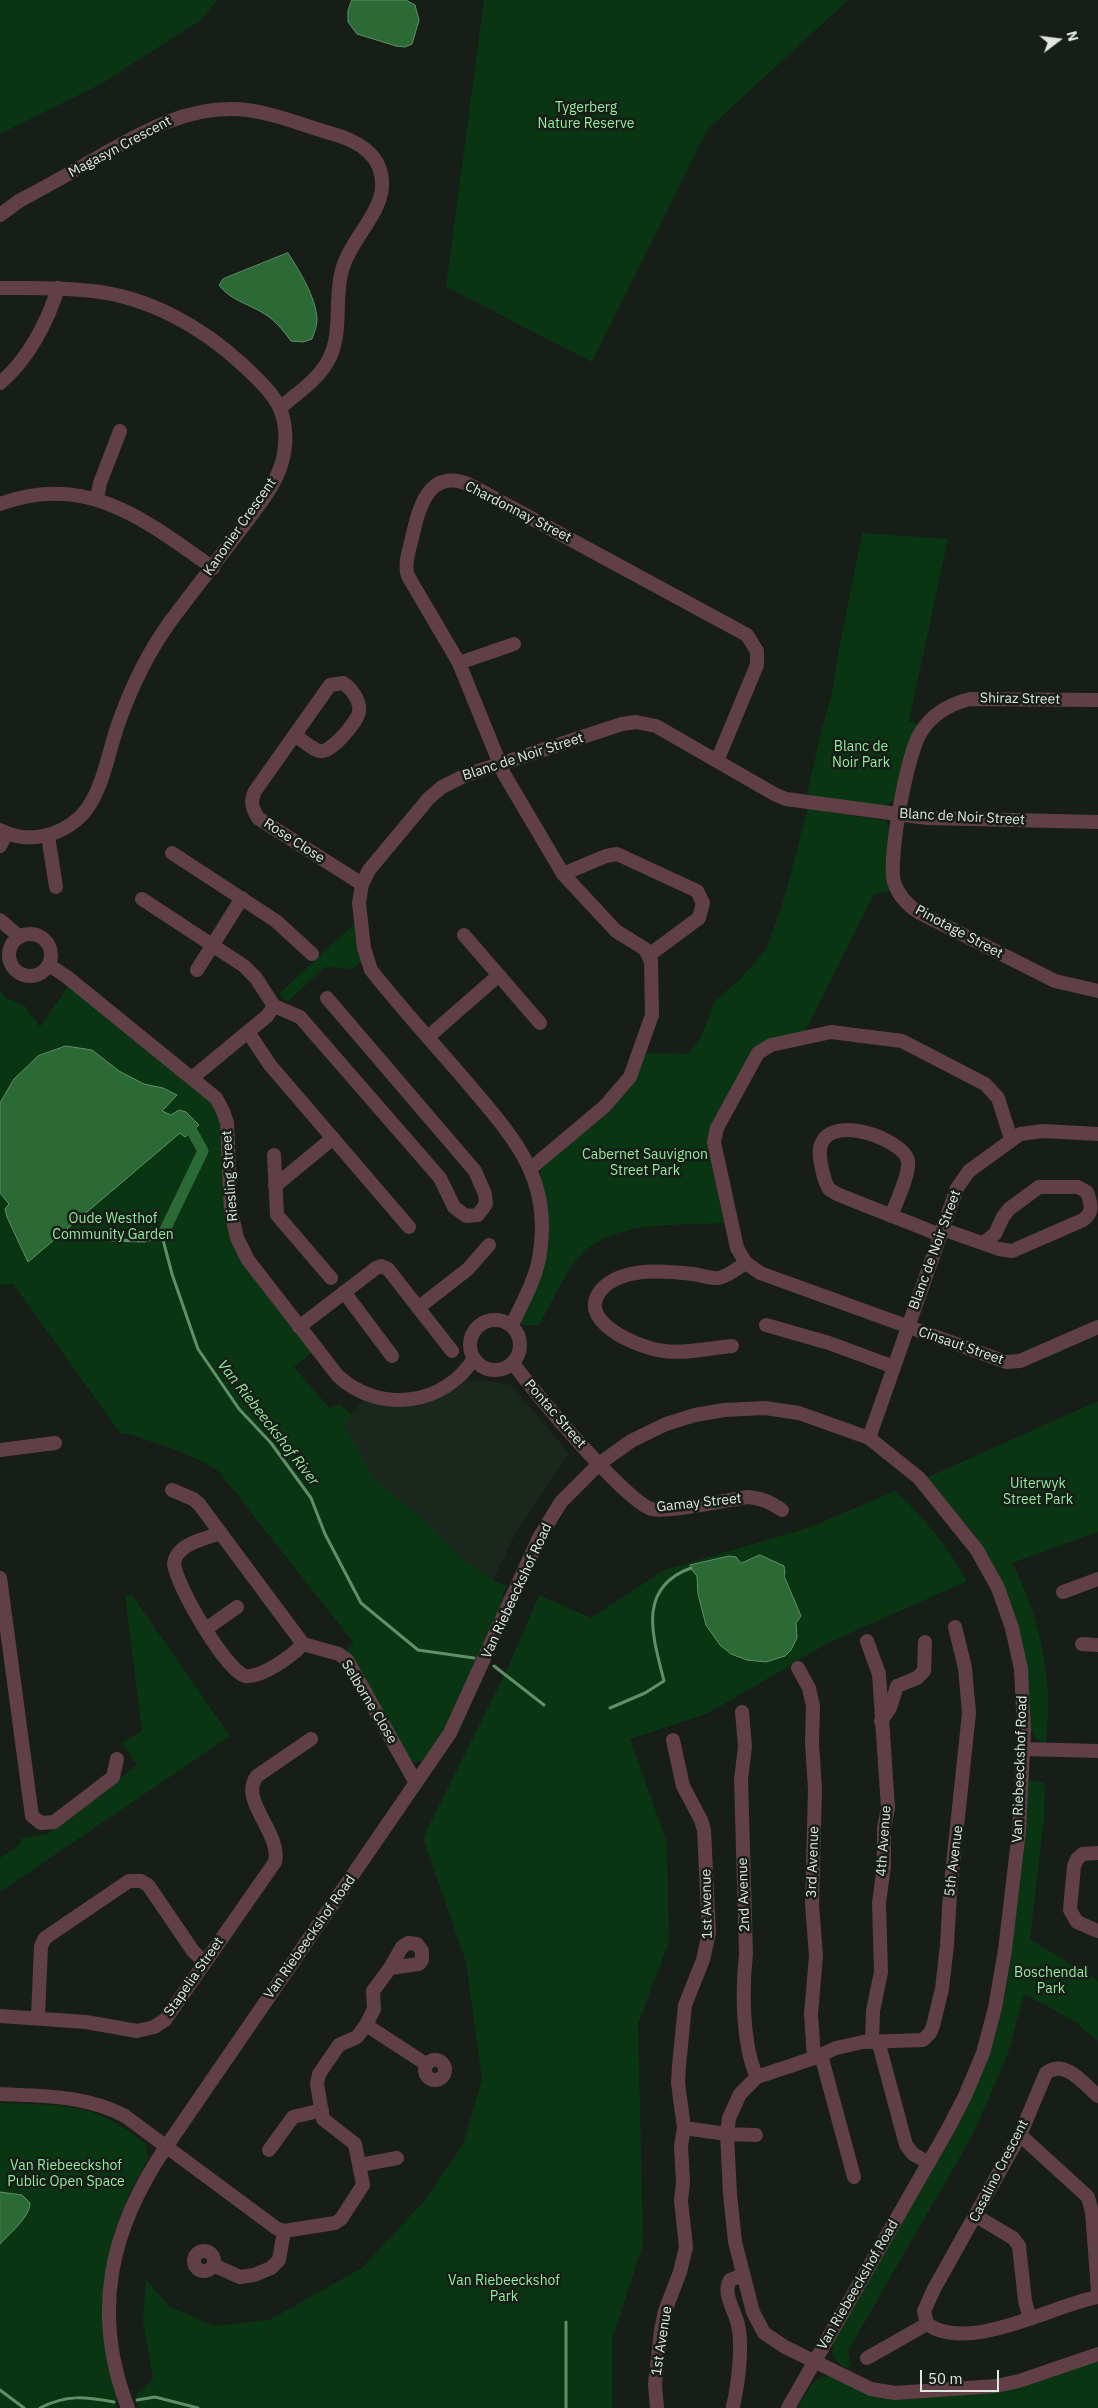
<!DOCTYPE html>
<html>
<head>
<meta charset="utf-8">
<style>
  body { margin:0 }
  #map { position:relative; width:1098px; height:2408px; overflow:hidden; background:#171e17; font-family:"IBM Plex Sans",sans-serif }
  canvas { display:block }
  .north { position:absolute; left:1033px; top:15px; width:50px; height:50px; -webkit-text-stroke:4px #171e17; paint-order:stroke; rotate:75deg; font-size:14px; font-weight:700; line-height:20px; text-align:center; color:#e0e5e0 }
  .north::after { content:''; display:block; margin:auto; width:18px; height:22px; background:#e0e5e0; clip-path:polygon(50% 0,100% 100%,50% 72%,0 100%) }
  .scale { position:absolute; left:920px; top:2370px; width:79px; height:22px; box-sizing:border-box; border:2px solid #e0e5e0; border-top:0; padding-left:6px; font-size:15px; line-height:18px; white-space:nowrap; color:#e0e5e0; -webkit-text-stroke:4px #171e17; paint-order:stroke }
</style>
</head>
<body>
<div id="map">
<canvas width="1098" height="2408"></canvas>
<div class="north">N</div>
<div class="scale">50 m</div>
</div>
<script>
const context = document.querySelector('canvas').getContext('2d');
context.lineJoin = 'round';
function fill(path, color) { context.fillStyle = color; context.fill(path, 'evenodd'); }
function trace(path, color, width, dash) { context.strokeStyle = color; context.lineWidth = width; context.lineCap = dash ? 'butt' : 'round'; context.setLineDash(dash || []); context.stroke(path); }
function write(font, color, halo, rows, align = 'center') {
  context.font = font + ' "IBM Plex Sans",sans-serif'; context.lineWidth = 5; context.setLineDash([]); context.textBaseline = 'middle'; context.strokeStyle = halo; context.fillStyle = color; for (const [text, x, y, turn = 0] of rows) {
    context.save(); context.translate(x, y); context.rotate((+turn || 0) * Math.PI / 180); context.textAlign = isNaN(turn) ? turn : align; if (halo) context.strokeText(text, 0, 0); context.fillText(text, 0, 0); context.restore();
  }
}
fill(new Path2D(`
  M465,1381H490L511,1385L569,1453L515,1534L493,1580L460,1557L427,1523L373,1479L343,1425L363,1400L386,1406L407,1407L454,1390Z`), '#1b271c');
fill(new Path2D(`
  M0,0H217L201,20L101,84L0,134Z
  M484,0H848L707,130L592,362L446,287Z
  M862,533L948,539L909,721L919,725L896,799L886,806L807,796L821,731L832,693L840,643Z
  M808,808L886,821L891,830L892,891L874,894L805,1032L752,1051L712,1126L708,1143L724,1223C673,1226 604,1218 571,1267C559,1285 550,1306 539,1325H522V1319L532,1297L541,1169L627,1092L635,1078L644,1053L688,1054L702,1035L714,1002L739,980L766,950L784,899Z
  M355,923L361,962L353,969L325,967L287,1002L279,994Z
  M69,985L211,1101L220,1117L226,1213L312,1352L294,1367L330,1409L339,1404L352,1414L344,1425L374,1479L427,1523L460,1557L493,1580L507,1586L503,1595L505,1596L443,1732L422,1761L415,1762L409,1759L345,1652L354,1643L219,1472C193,1453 157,1444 127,1433L121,1434L13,1284L0,1285V990L6,998L24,1005L40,1027Z
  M1098,1401V1532L1012,1563C1033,1602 1045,1649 1048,1693C1049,1710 1047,1727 1046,1744L1037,1740L1030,1730L1029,1686L1023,1646L1004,1586L976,1536L926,1478Z
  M895,1491C925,1517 948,1548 967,1581L828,1643L709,1713L630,1739L667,1843L669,1942L638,2023L643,2244L612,2340V2408H140L137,2403L136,2395L153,2379L143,2321L146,2279L169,2306L214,2326L269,2320L362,2268L426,2199L463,2144L482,2080L466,1962L423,1838L506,1672L539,1595L591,1618L664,1570L808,1528Z
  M132,1595L230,1736L0,1892V1858L20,1844L22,1838L47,1834L137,1765L122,1743L142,1731L125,1596Z
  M1028,1781L1045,1782L1044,1818L1030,1939L1098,1981V2041L1074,2021L1024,1994L1008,2053L973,2134L848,2351L851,2366L845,2368C837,2361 830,2357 834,2345L832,2344L956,2130L988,2057L1002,2010L1009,1972L1024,1850Z
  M0,2103C59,2105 96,2102 143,2142L145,2141L148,2159L130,2192L115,2230L103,2290L105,2346L117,2397L116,2408H0Z
  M1098,2359V2408H798C806,2394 812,2375 832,2376L869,2395L900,2398Z`), '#0a3513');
const water = new Path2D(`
  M352,0H406L415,5L419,20L412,44L405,47L396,46L357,34L348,22V11Z
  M288,253C300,272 316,297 317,320C317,326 314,333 312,339L303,342L291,341C283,330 274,319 263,313C247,303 230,300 219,285L223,279Z
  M66,1046L92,1050L119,1071L144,1084L163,1088L177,1095L162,1111L171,1115L179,1110L186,1112L199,1125L185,1137L180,1133L28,1262L7,1217L5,1209L9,1204L0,1193V1103L14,1079L38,1056Z
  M760,1555L784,1566L785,1573L784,1576L801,1616L796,1623L797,1638L791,1650L785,1656L766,1662L747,1660L731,1654L720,1645L706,1625L698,1594L697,1576L692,1570L690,1565L729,1556L736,1557L741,1563Z
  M0,2192L22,2195L30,2203C30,2217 9,2234 0,2244Z`);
fill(water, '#2b6a35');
trace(water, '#618f68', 1);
trace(new Path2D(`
  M110,1240L144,1241L162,1236L172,1274L198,1349L239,1409L271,1443L311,1498L325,1534L361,1603L418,1650L474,1658
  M494,1666L544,1705
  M610,1708L645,1693L664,1681C653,1637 636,1588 691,1568
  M0,2390L24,2408
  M137,2400L155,2397L198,2408
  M40,2408C67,2394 85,2397 114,2402
  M566,2408V2322`), '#618f68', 3);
trace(new Path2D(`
  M162,1236L203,1151L192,1131`), '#2b6a35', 11);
trace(new Path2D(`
  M0,215L19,201C47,186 74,171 102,155C143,132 182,109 231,109C264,109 299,124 330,133C357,140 384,155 382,187C381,212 352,240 344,264C333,294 343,330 330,357C320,379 297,393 280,408
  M0,288C31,288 61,287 92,291C149,297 202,327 243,365C255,377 274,393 280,409C287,425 287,448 281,465C275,485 260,504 247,521C222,555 195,588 170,622C149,651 132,686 120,719C108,750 104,792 81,816C59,837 27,844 0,830
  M0,383C28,360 48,321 58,288
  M97,498L100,483L120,431
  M0,504C87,472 145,520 213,568
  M459,663L514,644
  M1098,700L970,699C950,704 932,714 921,732C907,753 888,858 894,882C898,895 906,904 918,912L1055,981L1098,991
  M296,736C302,740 311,748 319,751C331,754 357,722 359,712C361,701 351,688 343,683L330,685L255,791C250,802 252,808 258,818L362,884
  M48,836L56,887
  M0,846L6,834
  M172,853L276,921L312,954
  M563,874L606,856L617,854L697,891L703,903L699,918L649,955
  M142,899L244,966L256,978L274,1006L300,1017L440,1178L454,1207L466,1216L478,1215L486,1204L485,1194L475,1171L327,998
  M0,920L20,937
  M9 955a21 21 0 1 1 42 0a21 21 0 1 1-42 0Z
  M464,935L540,1023
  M49,965L67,977L216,1098L223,1111L227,1123L231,1211L237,1238L248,1260L338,1376C379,1414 445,1406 474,1358
  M197,970L242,898
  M248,1032L270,1065L409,1227
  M428,1037L499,975
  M192,1078L267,1016L274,1006
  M1011,1139L998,1098L985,1084L902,1041L831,1032L771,1045L758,1053L717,1128L714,1142L737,1248L746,1263L760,1273L1006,1362L1020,1361L1098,1327
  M274,1155L277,1215L331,1278
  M530,1169L605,1106L630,1077L652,1015L651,961L645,949L616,931L563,874L504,774L459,663L408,576C404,564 409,551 412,538C419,508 428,467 470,485L747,635L757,651V665L717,761
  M275,1186L333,1138
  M891,1216C896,1203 910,1173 908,1161C904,1137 808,1104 821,1164C823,1173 824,1182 829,1189L837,1194C871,1208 906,1221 940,1235
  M942,1229L999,1249L1012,1251L1083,1220C1094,1212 1091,1204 1087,1192L1078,1187H1039L1009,1209L1003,1217L995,1234L983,1243
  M344,1292L392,1356
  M418,1308L468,1269L489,1245
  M470 1345a25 25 0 1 1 50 0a25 25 0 1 1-50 0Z
  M512,1325C522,1303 534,1283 539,1259C554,1178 513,1137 465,1080C434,1044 401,1008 371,970L364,948L359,903L362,884L369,870L429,798L442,787L466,775L622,724L636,722L656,726L776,795L786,799L927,818L1098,822
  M766,1325L829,1343L894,1367
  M299,1327L376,1268L381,1266L388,1269L452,1351
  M732,1346C710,1348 686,1354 664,1351C638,1348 569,1319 605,1286C627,1267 666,1271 693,1274C700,1275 712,1279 719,1278C728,1276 739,1267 746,1263
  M513,1363C531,1389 627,1503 652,1509C668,1513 727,1500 747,1497C762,1498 770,1502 782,1510
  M869,1438L957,1188L969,1171L1020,1134L1043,1131L1098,1134
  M0,1450L55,1443
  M172,1490L193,1499L199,1504L303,1644L339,1654L347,1660L416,1783
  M221,1533C204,1539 176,1544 174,1564C177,1587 225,1669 245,1676C262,1678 292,1656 303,1644
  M0,1578L32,1816L41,1823L54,1822L113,1777L117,1759
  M1063,1592L1098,1579
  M955,1627L965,1668L969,1713L950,1893L947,1945L942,1989L933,2026L930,2033L923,2040L863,2042L836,2048L814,2058L757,2077L740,2094L729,2118L727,2134L730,2194L735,2242L753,2312L764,2333L785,2347L871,2389L895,2393L996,2386L1019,2381L1098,2354
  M206,1629L237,1607
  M867,1641L879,1674L888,1808L884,1828V1866L879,1903L881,1972L873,2011L872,2042
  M1082,1644L1098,1645
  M798,1668L809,1688L813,1706L812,1743L815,1789L812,1904L816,1956L811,2014L814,2058
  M742,1712L745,1747L741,1779L746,1954C742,1988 742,2045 757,2077
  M881,1721L890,1708L897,1686L917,1678L924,1671L925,1642
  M1023,1749L1098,1751
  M1098,1853L1083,1854L1077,1859L1074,1866L1070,1910L1077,1922L1098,1931
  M0,2016L86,2022L137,2031L154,2027L165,2020L275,1862C282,1833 238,1800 257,1776L311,1739
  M38,2017L41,1946L45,1938L129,1881H141L148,1885L193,1951L204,1962
  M366,2025L426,2064
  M880,2048L906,2145L913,2154L929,2163
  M821,2055L854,2177
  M425 2070a10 10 0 1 1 20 0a10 10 0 1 1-20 0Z
  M0,2094C43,2096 85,2095 125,2116L276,2228L284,2231L335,2223L341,2219L363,2185L355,2144L323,2119L317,2084L319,2074L339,2045L357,2037L366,2025L374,2009L373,1991L390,1968L402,1947L408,1943L417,1944L422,1951V1960L419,1964L390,1968
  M1098,2096C1085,2085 1065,2058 1046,2073L1020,2135L934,2289L924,2311L927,2324C969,2354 1053,2305 1098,2297
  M684,2128L727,2134L756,2135
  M1020,2135L1088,2197L1092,2212L1098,2291
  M269,2150L293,2117L322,2110
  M360,2165L397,2158
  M976,2216L1013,2238L1019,2246L1025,2301L1030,2319
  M194 2261a10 10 0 1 1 20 0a10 10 0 1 1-20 0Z
  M213,2265L240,2277L254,2275L271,2268L279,2260L284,2231
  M867,2358L927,2324
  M733,2406C738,2386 743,2345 738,2325C735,2310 722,2294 730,2280L743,2275
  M128,2408C91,2313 110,2229 166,2147L450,1733L539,1538L561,1502L599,1464L631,1441L666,1424L695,1415L724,1410L765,1408L799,1413L869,1438L919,1478L977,1550L998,1588L1012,1628L1021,1669L1024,1730L1019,1831L1005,1950L995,2008L983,2053L965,2096L948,2129L788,2408
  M657,2408L655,2384L661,2330L665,2311L680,2272L686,2247L681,2201L683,2182L681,2146L684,2128L678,2083L679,2066L685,2005L703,1960L709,1933L704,1830L701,1820L683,1786L673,1740`), '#603f47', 14);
write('14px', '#94eb9e', '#171e17', [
  ["Tygerberg",586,108],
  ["Nature Reserve",586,124],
  ["Blanc de",861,747],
  ["Noir Park",861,763],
  ["Cabernet Sauvignon",645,1155],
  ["Street Park",645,1171],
  ["Oude Westhof",113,1219],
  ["Community Garden",113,1235],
  ["Uiterwyk",1038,1484],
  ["Street Park",1038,1500],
  ["Boschendal",1051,1973],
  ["Park",1051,1989],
  ["Van Riebeeckshof",66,2166],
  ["Public Open Space",66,2182],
  ["Van Riebeeckshof",504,2281],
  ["Park",504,2297]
]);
write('14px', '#e0e5e0', '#171e17', [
  ["Magasyn Crescent",120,147,-28],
  ["Chardonnay Street",518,512,27],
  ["Kanonier Crescent",240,527,-55],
  ["Shiraz Street",1020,699,1],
  ["Blanc de Noir Street",523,757,-18],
  ["Blanc de Noir Street",962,817,3],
  ["Rose Close",294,841,33],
  ["Pinotage Street",959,932,28],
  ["Riesling Street",230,1176,-94],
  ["Blanc de Noir Street",935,1250,-70],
  ["Cinsaut Street",961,1346,19],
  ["Pontac Street",555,1414,49],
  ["Gamay Street",699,1503,-6],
  ["Van Riebeeckshof Road",517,1591,-65],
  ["Selborne Close",369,1702,59],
  ["Van Riebeeckshof Road",1020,1769,-88],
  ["4th Avenue",884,1841,-86],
  ["5th Avenue",954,1861,-83],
  ["3rd Avenue",813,1862,-88],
  ["2nd Avenue",744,1895,-92],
  ["1st Avenue",707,1904,-91],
  ["Van Riebeeckshof Road",310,1937,-55],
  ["Stapelia Street",194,1977,-55],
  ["Casalino Crescent",999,2171,-63],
  ["Van Riebeeckshof Road",858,2285,-60],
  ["1st Avenue",662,2341,-81]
]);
write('italic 15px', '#95eb9e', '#171e17', [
  ["Van Riebeeckshof River",268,1423,52]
]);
</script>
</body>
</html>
